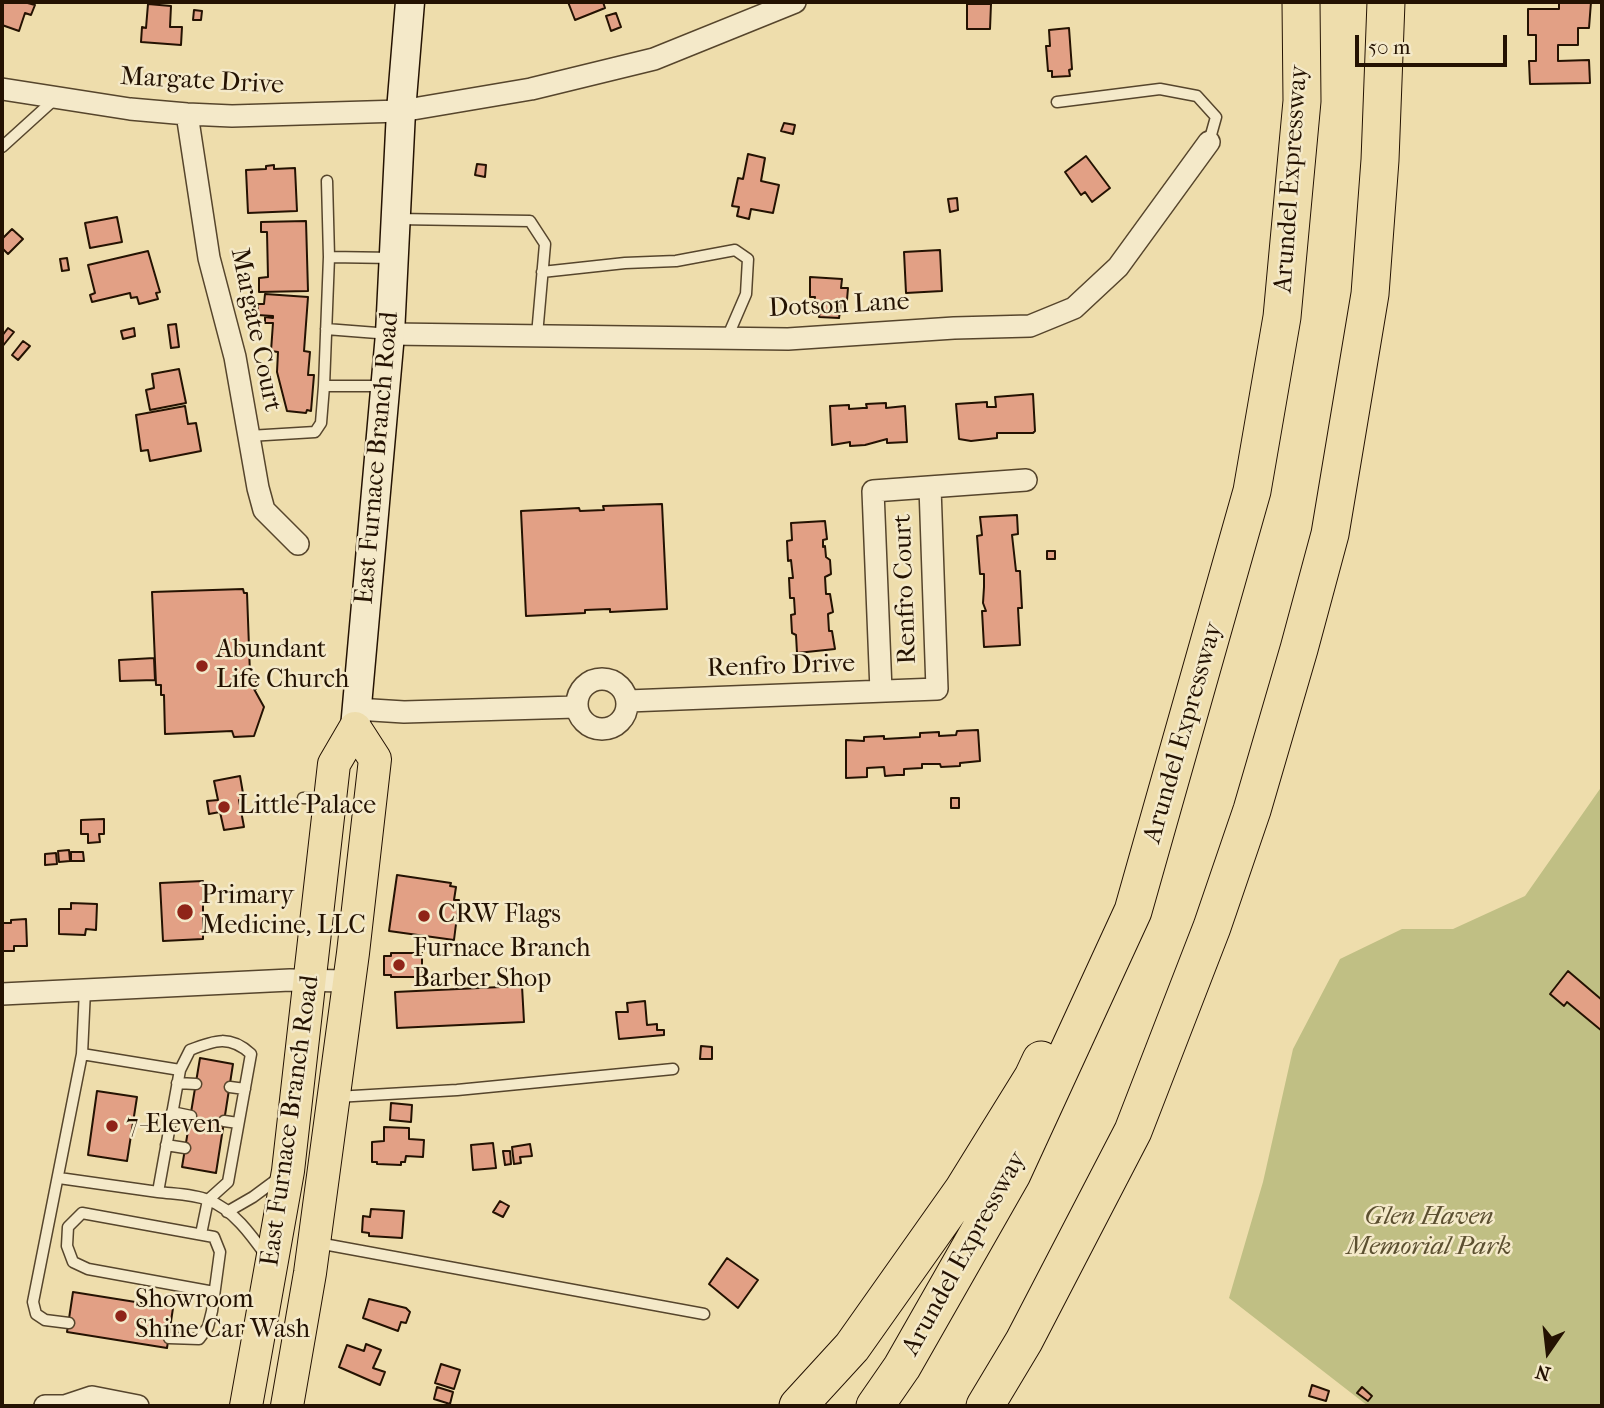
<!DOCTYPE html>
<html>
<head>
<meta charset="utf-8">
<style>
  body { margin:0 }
  #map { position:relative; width:1604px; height:1408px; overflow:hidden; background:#eeddac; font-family:"IM FELL French Canon",serif }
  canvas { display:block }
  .frame { position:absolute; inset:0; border:4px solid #241202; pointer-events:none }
  .north { position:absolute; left:1513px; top:1317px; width:70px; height:70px; -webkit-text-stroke:5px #f4e9c9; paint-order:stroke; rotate:194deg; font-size:19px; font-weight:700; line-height:28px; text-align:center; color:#241202 }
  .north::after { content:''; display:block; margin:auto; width:24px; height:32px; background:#241202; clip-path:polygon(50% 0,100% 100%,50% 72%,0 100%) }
  .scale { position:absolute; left:1355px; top:35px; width:152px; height:32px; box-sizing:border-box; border:4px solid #241202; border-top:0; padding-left:9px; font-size:21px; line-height:24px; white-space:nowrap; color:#241202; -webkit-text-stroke:5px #f4e9c9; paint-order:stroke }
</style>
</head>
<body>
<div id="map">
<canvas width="1604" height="1408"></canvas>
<div class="frame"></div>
<div class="north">N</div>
<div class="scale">50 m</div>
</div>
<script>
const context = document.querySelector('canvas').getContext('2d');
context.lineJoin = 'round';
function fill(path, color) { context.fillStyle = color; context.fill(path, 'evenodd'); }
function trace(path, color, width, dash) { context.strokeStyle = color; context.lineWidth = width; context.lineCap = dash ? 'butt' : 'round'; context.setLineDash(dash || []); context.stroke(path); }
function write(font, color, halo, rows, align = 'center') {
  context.font = font + ' "IM FELL French Canon",serif'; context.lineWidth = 5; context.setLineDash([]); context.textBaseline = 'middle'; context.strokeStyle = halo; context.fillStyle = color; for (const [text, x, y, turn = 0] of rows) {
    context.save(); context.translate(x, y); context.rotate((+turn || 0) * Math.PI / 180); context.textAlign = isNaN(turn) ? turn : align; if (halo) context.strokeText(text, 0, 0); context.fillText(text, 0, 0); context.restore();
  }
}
fill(new Path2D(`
  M1602,786V1406H1368L1229,1298L1263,1182L1293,1049L1340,959L1402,929H1453L1525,896Z`), '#c0bf84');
const building = new Path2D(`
  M2,2H24L35,5L31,15L25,13L19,31L2,25Z
  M568,2H603L605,8L575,20Z
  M1559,2H1591L1589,28H1578V45H1558V61L1589,60L1590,83L1530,84L1529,61H1536V35H1528V9H1559Z
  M148,4L171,6L170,27H182L181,45L141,42L142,27L146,28Z
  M967,4H991L990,29H967Z
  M194,10L202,11L201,20H193Z
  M616,13L621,27L611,31L606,16Z
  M1069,28L1072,69L1069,70L1070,76L1052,77V71H1048L1046,46H1050L1049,30Z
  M784,123L795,125L793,134L781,131Z
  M748,154L765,158L761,181L779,185L773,213L751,209L749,219L737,216L739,207L732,206L738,178L743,179Z
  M1086,156L1110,188L1092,202L1085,192L1081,195L1065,172Z
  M477,164L486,165L485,177L475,175Z
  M274,165V169L295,168L297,211L248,213L246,170L266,169V166Z
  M957,198L958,210L950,212L948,199Z
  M117,217L122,242L90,248L85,223Z
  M306,221L308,291L259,292V278L268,277L267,232H261V222Z
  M12,229L23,239L8,254L2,248V239Z
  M940,250L942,291L906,293L904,252Z
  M148,251L160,292L156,293L158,299L139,304L137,297L131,298L130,293L92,302L90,295L95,293L88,265Z
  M67,258L69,270L62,271L60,259Z
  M810,277L842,279L841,288H848L847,300L842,299L839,318L819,317L820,311H814L815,297H810Z
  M265,294L308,297L304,351L310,352L308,375H314L311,411L307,410L306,413L287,411L277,372L278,352L271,351L273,323H265V317L273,318V316L257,315L258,304H264Z
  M176,324L179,347L171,348L168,325Z
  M8,328L14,332L2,347V336Z
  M134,328L135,336L123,339L121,331Z
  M23,341L30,346L18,360L12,355Z
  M179,369L186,403L150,410L146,390L154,388L152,374Z
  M1033,394L1035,431L1033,433H997V438L971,441L959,439L956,404L987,402V407H996L995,397Z
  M886,403V408L905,406L907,442L887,443V439L865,445L850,446V442L832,445L830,406L849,405V409L863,408H867L866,404Z
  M185,406L188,424L196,423L201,451L150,461L148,450L141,451L136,415Z
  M662,504L667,609L610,612V609L585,610V613L526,616L521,511L579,508L580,511L604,510L603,506Z
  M1017,515L1018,534L1012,535L1016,571H1020L1022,608H1018L1020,645L984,647L982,611H986L983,603L984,587V574H980L977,536L982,535L980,517Z
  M825,521L827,539L823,540V547L825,546L826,557L830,560L831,574L825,577L826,594H830L833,612L828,614L829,631H832L835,649L797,653L796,635L792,633L791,615L795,614L794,598H790L789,578H793L791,560L788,561L787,541L792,540L791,523Z
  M1047,551H1055V559H1047Z
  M243,589L244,593H247L250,674L256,673V689H254L264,707L254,736L234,737L232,731L165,734L164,695H161V685H156L152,592Z
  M154,658L155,680L120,681L119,660Z
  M978,730L980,761L960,763V766L941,767L940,764H922V768L904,769V775H897L885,776L884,767L867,768V777L846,778V740L864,741V737L884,736V739L920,737V733L939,732V736L956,735L957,731Z
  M240,776L244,799L239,800L244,827L224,830L220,812L209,814L207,801L218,800L214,781Z
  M951,798H959V808H951Z
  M104,819V834H99L100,842L88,843V834H81V820Z
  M69,850L70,861L59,862L58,851Z
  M71,852H83L84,861H71Z
  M56,853L57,864L45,865V854Z
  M397,875L451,883L450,886L456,887L454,900H459L454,940L389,931Z
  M203,881V939L163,941L160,883Z
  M71,903L97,904L96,930L86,929L85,935L59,934V909H71Z
  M26,919L27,946H14V951H2V923H11V920Z
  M391,953H422V977H391V975H384V956H391Z
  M1568,971L1602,1000V1031L1567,1002L1564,1006L1550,994Z
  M522,986L524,1022L397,1028L395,992Z
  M645,1001L647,1025L657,1024V1030H664V1035L619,1039L616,1012H628L627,1003Z
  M701,1046L712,1047V1059H700Z
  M200,1058L233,1064L216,1173L182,1167Z
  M97,1091L137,1097L127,1161L88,1155Z
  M391,1103L412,1105L411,1122L390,1120Z
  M384,1127L409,1128V1139L424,1140L423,1157L406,1156L405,1162H401V1165L377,1164V1162H372V1142L384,1141Z
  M493,1143L496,1168L473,1170L471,1145Z
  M530,1144L532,1156L520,1157L521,1163L514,1164L512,1147Z
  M503,1151H510L511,1164L505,1165Z
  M500,1201L509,1206L503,1217L493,1212Z
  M371,1209L404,1211L402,1238L369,1236V1233L362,1232L363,1216L370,1217Z
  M727,1258L758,1280L738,1308L709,1284Z
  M73,1292L173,1308L167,1348L67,1332Z
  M369,1299L406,1308L410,1312L406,1323L401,1322L398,1331L363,1318Z
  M366,1344L381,1350L373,1368L385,1372L380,1385L339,1367L347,1345L364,1351Z
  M441,1364L460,1370L454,1389L435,1383Z
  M1312,1385L1329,1391L1326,1401L1309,1396Z
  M437,1387L453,1392L450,1404L434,1399Z
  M1362,1387L1372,1396L1368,1401L1357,1393Z`);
fill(building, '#e2a085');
trace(building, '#241202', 2);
const service = new Path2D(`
  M1057,102L1160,89L1197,96L1216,117L1209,142
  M2,147L56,98
  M327,181L329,257
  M396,219L530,221L545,244L537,335
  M542,272L625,263L676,261L735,250L748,259L746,294L727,338
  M326,329L390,334
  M383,386H324L329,257L394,258
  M249,436L315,432L321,423L324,386
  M303,798L328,799
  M85,990L82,1054L180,1070L158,1192C174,1194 193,1194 208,1200C233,1209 252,1236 267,1257
  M180,1070L190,1050C215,1040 230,1035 251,1054L228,1182L208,1200L201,1234
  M177,1083L196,1084
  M230,1087L245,1089
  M336,1097L457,1090L673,1069
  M172,1112L191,1116
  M224,1121L238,1123
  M166,1145L185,1148
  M59,1178L158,1192
  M227,1212L253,1197L280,1177
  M318,1243L704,1314
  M69,1323L45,1320L36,1314L33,1302L82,1054
  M169,1338L199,1339L208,1327L212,1311L220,1252L214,1237L82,1213L68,1227L67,1246L73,1262L88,1269L214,1292`);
const minor = new Path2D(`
  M2,89L130,109L187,114L232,116L401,111L531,89L654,59L795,2
  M187,114L209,258L235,357L258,488L264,510L298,544
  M390,334L788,339L954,328L1030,326L1074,308L1118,267L1209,142
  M577 704a25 25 0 1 1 50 0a25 25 0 1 1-50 0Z
  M881,691L873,491L1026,480
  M628,701L937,689L930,487
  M356,709L404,712L576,707
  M2,994L290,980L348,981
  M45,1406H65L92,1397L138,1406`);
const secondary = new Path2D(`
  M355,728L390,334L401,111L410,2`);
const primary = new Path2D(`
  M246,1406L288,1171L334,764L355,728L375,759L353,953L310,1273L287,1406`);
const motorway = new Path2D(`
  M798,1406L852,1347L963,1190L1033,1077L1041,1060
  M875,1406L902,1367L1012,1174L1133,911L1252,491L1282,317L1302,101L1301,2
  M985,1406L1024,1341L1133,1131L1212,927L1252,810L1299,649L1330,534L1370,294L1380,160L1386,2`);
trace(service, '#56452c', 13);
trace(minor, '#56452c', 24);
trace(secondary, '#241202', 31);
trace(primary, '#241202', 34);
trace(motorway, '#241202', 39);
trace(service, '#f4e9c9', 10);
trace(minor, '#f4e9c9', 21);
trace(secondary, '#f4e9c9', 28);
trace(primary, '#eeddac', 32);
trace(motorway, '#eeddac', 37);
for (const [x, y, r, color] of [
  [202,666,7,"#8f2418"],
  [224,807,7,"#8f2418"],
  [185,912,9,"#8f2418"],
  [424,916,7,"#8f2418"],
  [399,965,7,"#8f2418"],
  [112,1126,7,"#8f2418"],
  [121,1316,7,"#8f2418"]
]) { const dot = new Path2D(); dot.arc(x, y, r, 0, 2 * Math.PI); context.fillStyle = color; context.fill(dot); trace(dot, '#f4e9c9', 2.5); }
write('26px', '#241202', '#f4e9c9', [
  ["Margate Drive",202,82,3],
  ["Arundel Expressway",1292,179,-86],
  ["Dotson Lane",839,306,-3],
  ["Margate Court",255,330,78],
  ["East Furnace Branch Road",378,458,-85],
  ["Renfro Court",906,589,-92],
  ["Renfro Drive",781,667,-2],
  ["Arundel Expressway",1184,733,-74],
  ["East Furnace Branch Road",291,1121,-82],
  ["Arundel Expressway",965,1254,-61]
]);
write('26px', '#241202', '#f4e9c9', [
  ["Abundant",216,651],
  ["Life Church",216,681],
  ["Little Palace",238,807],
  ["Primary",201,897],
  ["Medicine, LLC",201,927],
  ["CRW Flags",438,916],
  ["Furnace Branch",413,950],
  ["Barber Shop",413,980],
  ["7-Eleven",126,1126],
  ["Showroom",135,1301],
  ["Shine Car Wash",135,1331]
], 'left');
write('italic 26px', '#5b4f30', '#f4e9c9', [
  ["Glen Haven",1429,1218],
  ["Memorial Park",1429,1248]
]);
</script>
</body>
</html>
